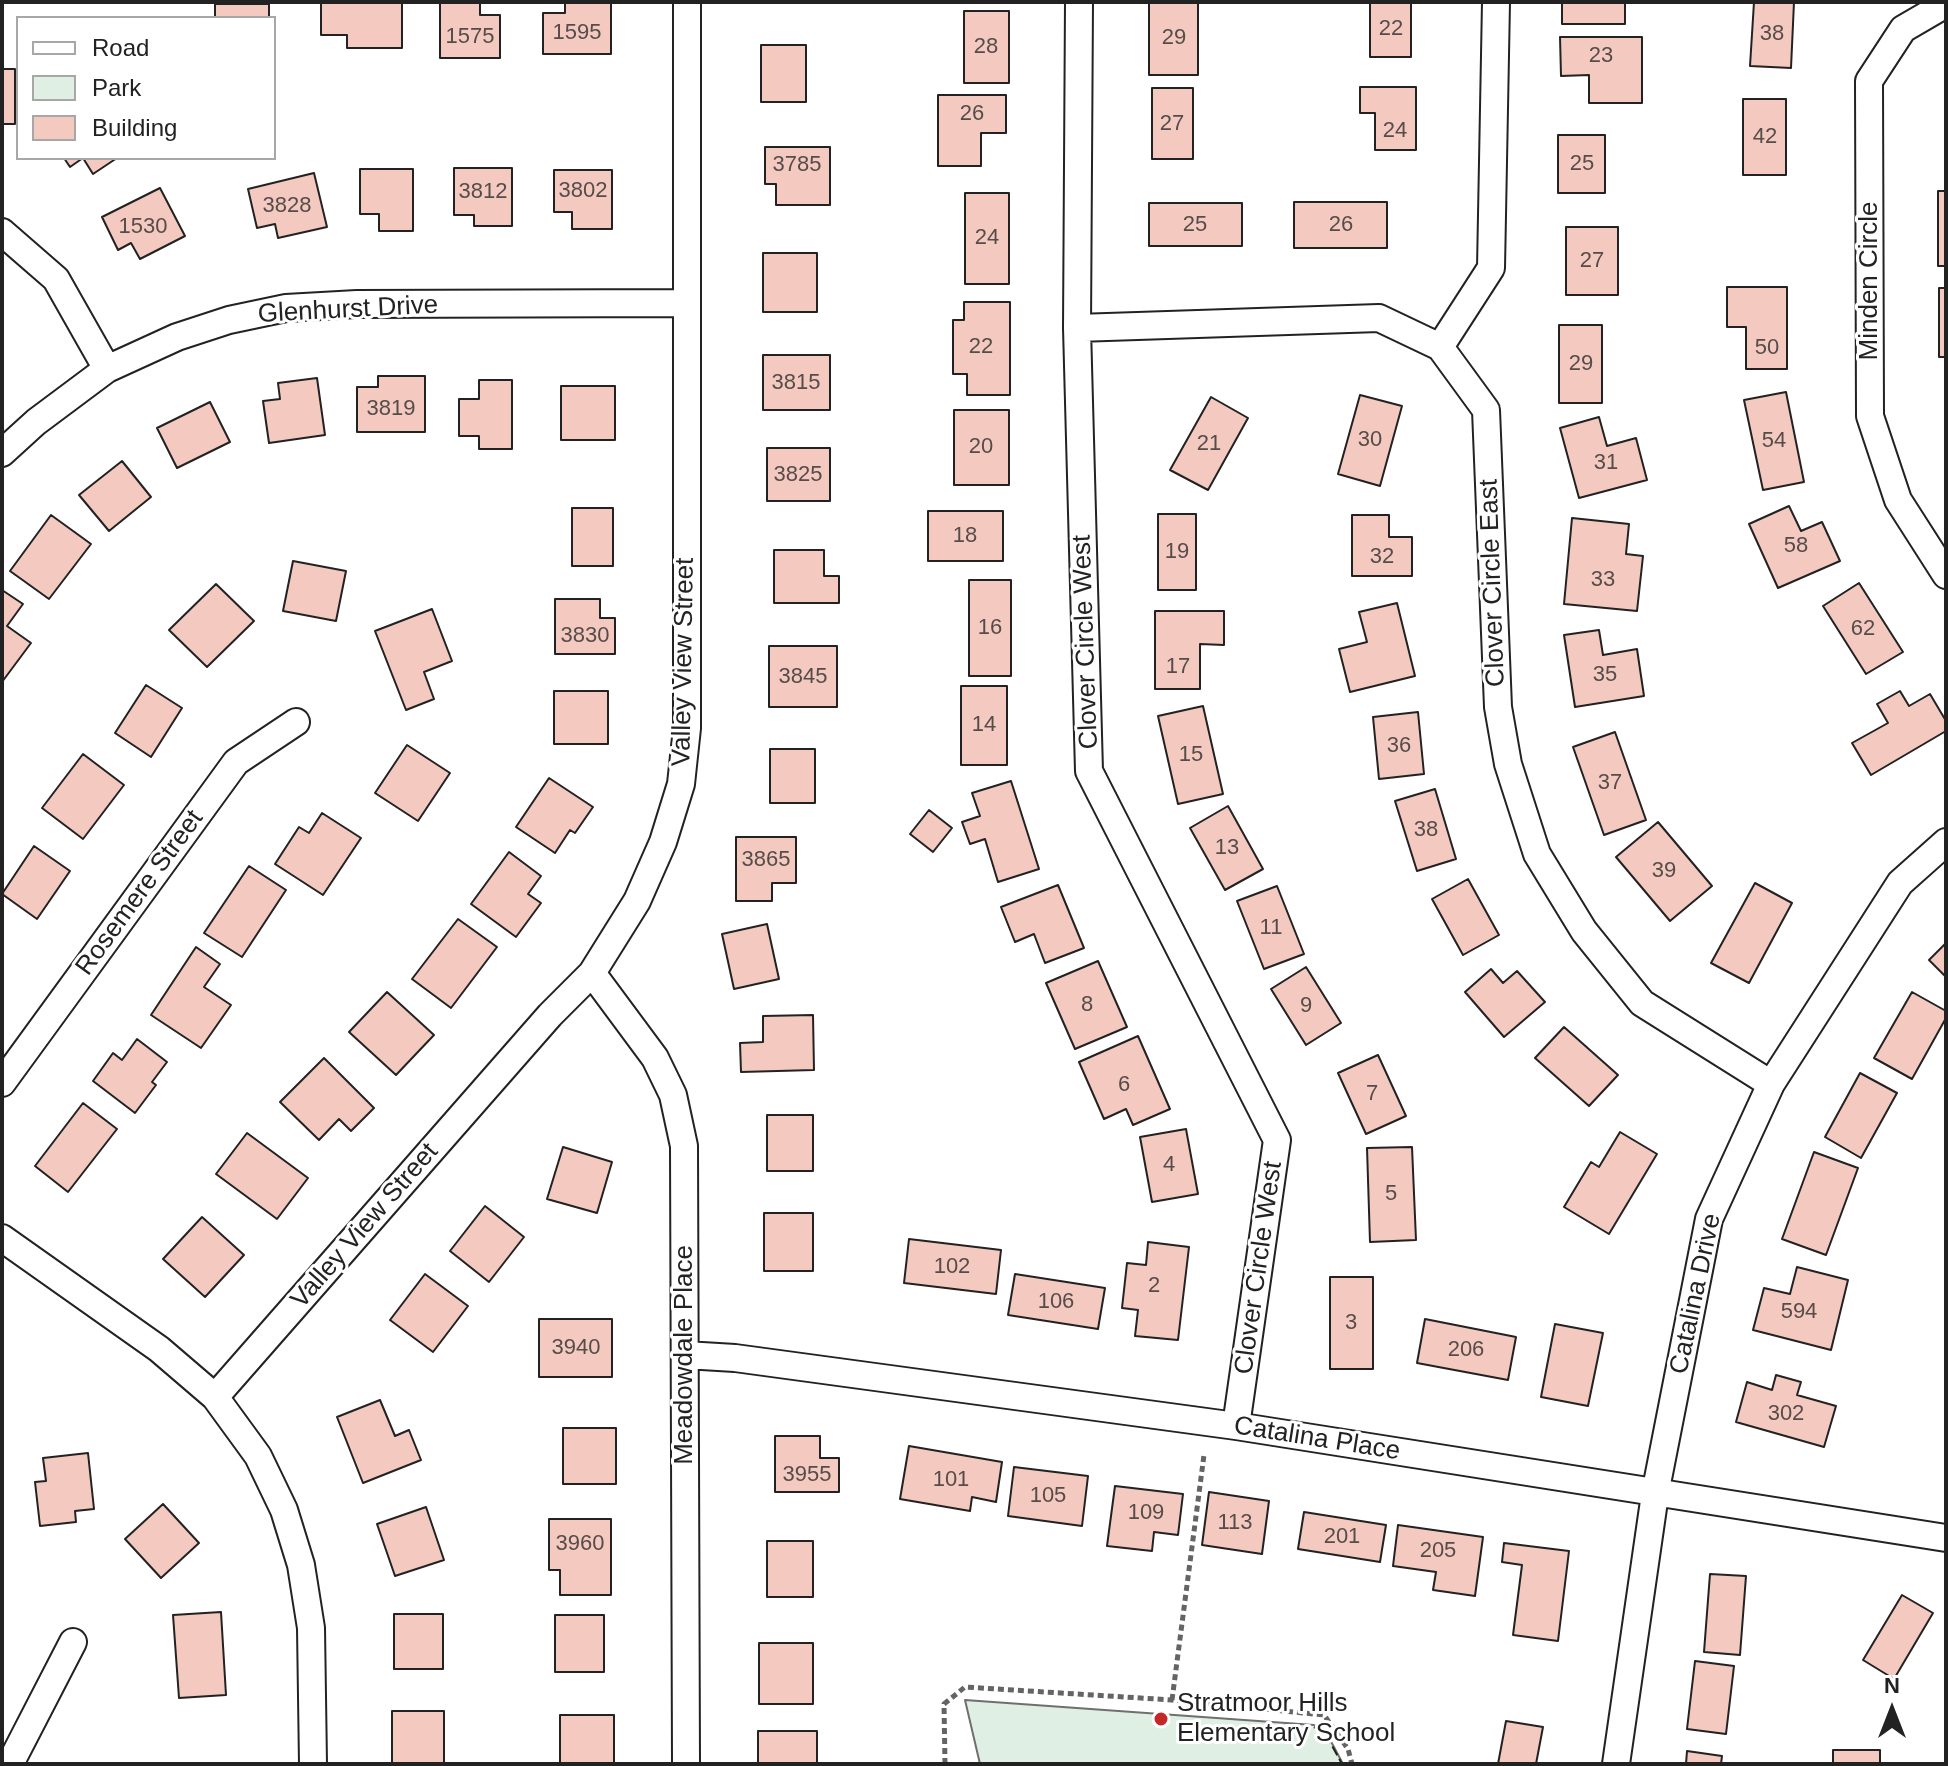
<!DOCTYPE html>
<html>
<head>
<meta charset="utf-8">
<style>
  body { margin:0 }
  #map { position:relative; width:1948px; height:1766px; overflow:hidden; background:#fff; font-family:Helvetica,sans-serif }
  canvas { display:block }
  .frame { position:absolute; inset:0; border:4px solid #222; pointer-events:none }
  .legend { position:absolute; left:16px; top:16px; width:260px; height:144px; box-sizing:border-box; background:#fff; border:2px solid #a7a7a7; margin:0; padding:10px 14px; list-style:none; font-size:24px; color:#222 }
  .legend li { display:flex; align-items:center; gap:16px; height:40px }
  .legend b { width:40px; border:2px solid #a7a7a7 }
  .north { position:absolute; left:1852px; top:1670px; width:80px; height:80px; -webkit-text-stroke:6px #fff; paint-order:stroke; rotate:0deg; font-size:22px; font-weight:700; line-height:32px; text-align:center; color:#222 }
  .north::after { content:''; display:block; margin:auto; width:28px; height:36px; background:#222; clip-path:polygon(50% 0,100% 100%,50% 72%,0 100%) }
</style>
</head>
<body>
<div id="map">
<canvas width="1948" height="1766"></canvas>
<div class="frame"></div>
<ul class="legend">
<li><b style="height:10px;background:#fff"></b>Road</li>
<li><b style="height:22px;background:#e0efe3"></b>Park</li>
<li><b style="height:22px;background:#f3c9c0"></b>Building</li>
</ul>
<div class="north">N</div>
</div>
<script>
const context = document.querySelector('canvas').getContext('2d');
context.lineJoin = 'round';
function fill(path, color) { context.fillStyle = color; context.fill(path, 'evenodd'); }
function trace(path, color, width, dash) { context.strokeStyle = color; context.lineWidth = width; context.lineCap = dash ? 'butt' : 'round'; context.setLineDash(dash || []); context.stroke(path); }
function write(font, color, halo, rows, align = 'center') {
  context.font = font + ' Helvetica,sans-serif'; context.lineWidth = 6; context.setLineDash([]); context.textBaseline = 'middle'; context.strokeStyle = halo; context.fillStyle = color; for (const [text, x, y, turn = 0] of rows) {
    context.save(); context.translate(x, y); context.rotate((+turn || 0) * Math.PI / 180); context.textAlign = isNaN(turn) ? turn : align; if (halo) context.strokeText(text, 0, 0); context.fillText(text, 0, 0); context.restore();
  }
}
const green = new Path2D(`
  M965,1700L1314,1725L1326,1732L1343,1764H980Z`);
fill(green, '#e0efe3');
trace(green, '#6f6f6f', 2);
const building = new Path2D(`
  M321,2H402V48H347V35H321Z
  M440,2H480V15H500V58H440Z
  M565,2H611V54H543V13H565Z
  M1149,2H1198V75H1149Z
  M1370,2H1411V57H1370Z
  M1562,2H1625V24H1562Z
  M1754,2H1794L1791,68L1750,66Z
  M215,4H269V18H215Z
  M964,11H1009V83H964Z
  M1560,37H1642V103H1589V75L1561,76Z
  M761,45H806V102H761Z
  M2,69H15V124H2Z
  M1360,87H1416V150H1375V113H1360Z
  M1152,88H1193V159H1152Z
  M938,95H1006V133H981V166H938Z
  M1743,99H1786V175H1743Z
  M1558,135H1605V193H1558Z
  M765,147H830V205H776V184H765Z
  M64,158H117L93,174L83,158L70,167Z
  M454,168H512V226H474V215H454Z
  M360,169H413V231H379V214H360Z
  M554,170H612V229H572V212H554Z
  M314,173L327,227L278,238L275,224L257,228L248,189Z
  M160,188L185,236L140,259L131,243L118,250L102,217Z
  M1938,191H1946V266H1938Z
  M965,193H1009V284H965Z
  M1294,202H1387V248H1294Z
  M1149,203H1242V246H1149Z
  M1566,227H1618V295H1566Z
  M763,253H817V312H763Z
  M1727,287H1787V369H1746V327H1727Z
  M1939,288H1946V357H1939Z
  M964,302H1010V395H967V374H953V320H964Z
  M1559,325H1602V403H1559Z
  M763,355H830V410H763Z
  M378,376H425V432H357V387H378Z
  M317,378L325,435L269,443L263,401L280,399L278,383Z
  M479,380H512V449H479V436H459V399H479Z
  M561,386H615V440H561Z
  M1786,392L1804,482L1763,490L1744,400Z
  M1360,395L1402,406L1380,486L1338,474Z
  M1211,397L1248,418L1208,490L1170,470Z
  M210,402L230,442L177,468L157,428Z
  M954,410H1009V485H954Z
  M1599,417L1607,446L1636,438L1647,480L1579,498L1560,428Z
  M767,448H830V501H767Z
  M122,461L151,497L109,531L79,495Z
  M1789,506L1801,531L1822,522L1840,561L1778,588L1749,524Z
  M572,508H613V566H572Z
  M928,511H1003V561H928Z
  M1158,514H1196V590H1158Z
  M51,515L91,544L49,599L10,571Z
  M1352,515H1389V537H1412V576H1352Z
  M1572,518L1629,524L1626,554L1643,556L1637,611L1564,604Z
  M774,550H824V576H839V603H774Z
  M293,561L346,571L336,621L283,611Z
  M969,580H1011V676H969Z
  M1859,583L1903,652L1866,674L1823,606Z
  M216,584L254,621L207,667L169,630Z
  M2,590L23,604L7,626L31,643L2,682Z
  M555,599H600V618H615V654H555Z
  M1397,603L1415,676L1350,692L1339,649L1367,642L1359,612Z
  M432,609L452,661L424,672L434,699L406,710L375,631Z
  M1155,611H1224V645L1200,644V689H1155Z
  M1599,630L1603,655L1637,649L1644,696L1575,707L1564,635Z
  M769,646H837V707H769Z
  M146,685L182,708L151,757L115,733Z
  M961,686H1007V765H961Z
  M554,691H608V744H554Z
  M1900,691L1909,706L1930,694L1946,721V731L1871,775L1852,743L1888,723L1877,704Z
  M1203,706L1223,794L1178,804L1158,716Z
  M1418,712L1424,774L1379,779L1373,717Z
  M1615,732L1646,820L1604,835L1573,747Z
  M407,745L450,773L418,821L375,793Z
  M770,749H815V803H770Z
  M83,754L124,785L83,839L42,808Z
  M549,778L593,807L575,833L570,830L555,853L516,827Z
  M1011,781L1039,869L998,882L985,839L970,844L962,822L980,816L972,793Z
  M1435,789L1456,859L1417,871L1395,801Z
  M1228,806L1263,869L1225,890L1190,828Z
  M929,810L952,828L933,852L910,834Z
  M322,813L361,838L323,895L275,864L299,827L309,833Z
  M1658,822L1712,886L1670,921L1616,857Z
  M736,837H796V883H772V901H736Z
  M34,846L70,871L37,919L2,894Z
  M509,852L541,876L528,894L541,903L516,937L471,904Z
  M249,866L286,890L242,957L204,933Z
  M1468,879L1499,935L1463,955L1432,899Z
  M1755,883L1792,903L1749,983L1711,963Z
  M1058,885L1084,948L1045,963L1034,934L1015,942L1001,907Z
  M1277,886L1304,954L1264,969L1237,901Z
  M458,919L497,947L451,1008L412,979Z
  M767,924L779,979L734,989L722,934Z
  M1946,943V977L1929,960Z
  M196,947L220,964L204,987L231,1005L201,1048L151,1015Z
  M1098,961L1127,1027L1075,1049L1046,983Z
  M1306,967L1341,1023L1306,1045L1271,989Z
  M1491,969L1503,983L1517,971L1545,1002L1504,1037L1465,992Z
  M387,992L434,1035L396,1075L349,1032Z
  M1912,992L1946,1011V1018L1912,1079L1874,1058Z
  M813,1015L814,1070L741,1072L740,1043L763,1042V1016Z
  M1564,1027L1618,1075L1589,1106L1535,1058Z
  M1138,1036L1170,1109L1133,1125L1126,1109L1104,1119L1079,1062Z
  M137,1039L167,1062L152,1082L156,1085L135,1113L93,1081L113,1053L122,1060Z
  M1378,1055L1406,1116L1366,1134L1338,1073Z
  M324,1058L374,1108L351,1131L339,1119L319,1140L280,1102Z
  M1860,1073L1897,1093L1861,1158L1825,1137Z
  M83,1103L117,1129L68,1192L35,1166Z
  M767,1115H813V1171H767Z
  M1186,1129L1198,1194L1152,1202L1140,1137Z
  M1620,1132L1657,1154L1609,1234L1564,1207L1591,1162L1599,1167Z
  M247,1133L308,1178L277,1219L216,1174Z
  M563,1147L612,1162L597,1213L547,1199Z
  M1412,1147L1416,1240L1370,1242L1367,1148Z
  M1814,1152L1858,1168L1826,1255L1782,1239Z
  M485,1206L524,1237L489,1282L450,1251Z
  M764,1213H813V1271H764Z
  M202,1217L244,1255L205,1297L163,1259Z
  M909,1239L1001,1250L996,1294L904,1283Z
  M1148,1242L1189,1247L1178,1340L1135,1336L1138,1310L1122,1308L1127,1263L1146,1265Z
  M1797,1267L1848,1280L1831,1350L1753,1330L1764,1288L1790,1294Z
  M425,1274L468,1306L433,1352L390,1320Z
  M1015,1274L1105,1288L1098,1329L1008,1315Z
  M1330,1277H1373V1369H1330Z
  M539,1319H612V1377H539Z
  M1425,1319L1516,1337L1508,1380L1417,1363Z
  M1555,1324L1603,1333L1588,1406L1541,1397Z
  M1776,1375L1801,1382L1797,1395L1836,1406L1824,1447L1736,1422L1747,1382L1772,1390Z
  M380,1400L395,1436L409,1430L421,1460L363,1483L337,1417Z
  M563,1428H616V1484H563Z
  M775,1436H820V1458H839V1492H775Z
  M909,1446L1002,1462L996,1502L972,1497L970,1511L900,1499Z
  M88,1453L94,1509L75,1511L76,1522L40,1526L35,1482L46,1481L43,1458Z
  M1014,1467L1088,1476L1082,1526L1008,1516Z
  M1115,1486L1183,1494L1178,1535L1154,1532L1152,1551L1107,1546Z
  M1209,1492L1269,1501L1262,1554L1202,1545Z
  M163,1504L199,1543L161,1578L125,1539Z
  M426,1507L444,1560L395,1576L377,1524Z
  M1304,1512L1386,1525L1380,1562L1298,1549Z
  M549,1519H611V1595H560V1570H549Z
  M1398,1525L1483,1537L1475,1596L1433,1590L1436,1572L1393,1566Z
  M767,1541H813V1597H767Z
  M1504,1543L1569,1551L1558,1641L1513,1635L1522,1565L1502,1562Z
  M1710,1574L1746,1576L1740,1655L1704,1652Z
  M1902,1595L1933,1613L1894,1679L1863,1660Z
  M221,1612L226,1695L179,1698L173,1615Z
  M394,1614H443V1669H394Z
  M555,1615H604V1672H555Z
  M759,1643H813V1704H759Z
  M1695,1661L1734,1666L1726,1734L1687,1729Z
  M392,1711H444V1764H392Z
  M560,1715H614V1764H560Z
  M1506,1721L1543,1727L1536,1764H1498Z
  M758,1731H817V1764H758Z
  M1833,1750H1880V1764H1833Z
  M1687,1751L1722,1756L1721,1764H1686Z`);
fill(building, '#f3c9c0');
trace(building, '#222', 2);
const street = new Path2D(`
  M1079,2L1077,328L1089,771L1277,1140L1236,1426
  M1946,4L1903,29L1869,81L1870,416L1898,500L1946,575
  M2,232L56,279L107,369
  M1077,328L1379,318L1440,347L1486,410L1498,707L1508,764L1537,854L1584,931L1642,1003L1771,1084
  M1440,347L1491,268L1496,2
  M2,453L36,422L107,369L177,337L229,320L286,308L357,304L686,303
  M592,973L655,1058L673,1095L684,1146L686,1764
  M2,1083L236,762L296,722
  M2,1238L159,1349L215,1397L258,1456L284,1510L301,1565L311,1628L313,1764
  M685,1355L735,1358L1236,1426L1946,1538
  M215,1397L550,1015L592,973L637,901L663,842L681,784L687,728V2
  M10,1764L73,1642
  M1616,1764L1655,1494L1709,1219L1771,1084L1900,883L1946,842`);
trace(street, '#222', 30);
trace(new Path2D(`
  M1172,1700L1204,1455
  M945,1764L944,1704L965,1687L1172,1700L1324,1715L1348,1749L1352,1764`), '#646464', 5, [6, 4]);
trace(street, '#fff', 26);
trace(new Path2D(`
  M1314,1727L1325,1733L1342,1764`), '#222', 2, [10, 4]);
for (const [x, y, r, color] of [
  [1161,1719,8,"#c62828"]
]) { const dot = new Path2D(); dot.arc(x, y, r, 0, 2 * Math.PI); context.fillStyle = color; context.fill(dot); trace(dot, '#fff', 3); }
write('22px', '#564c4a', null, [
  ["22",1391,29],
  ["1595",577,33],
  ["38",1772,34],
  ["1575",470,37],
  ["29",1174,38],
  ["28",986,47],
  ["23",1601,56],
  ["26",972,114],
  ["27",1172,124],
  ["24",1395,131],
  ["42",1765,137],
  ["25",1582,164],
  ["3785",797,165],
  ["3802",583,191],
  ["3812",483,192],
  ["3828",287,206],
  ["25",1195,225],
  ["26",1341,225],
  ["1530",143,227],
  ["24",987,238],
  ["27",1592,261],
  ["22",981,347],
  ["50",1767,348],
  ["29",1581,364],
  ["3815",796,383],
  ["3819",391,409],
  ["30",1370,440],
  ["54",1774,441],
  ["21",1209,444],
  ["20",981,447],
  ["31",1606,463],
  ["3825",798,475],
  ["18",965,536],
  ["58",1796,546],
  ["19",1177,552],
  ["32",1382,557],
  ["33",1603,580],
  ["16",990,628],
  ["62",1863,629],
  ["3830",585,636],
  ["17",1178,667],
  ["35",1605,675],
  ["3845",803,677],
  ["14",984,725],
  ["36",1399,746],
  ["15",1191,755],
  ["37",1610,783],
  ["38",1426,830],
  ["13",1227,848],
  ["3865",766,860],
  ["39",1664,871],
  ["11",1271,928],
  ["8",1087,1005],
  ["9",1306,1006],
  ["6",1124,1085],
  ["7",1372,1094],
  ["4",1169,1165],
  ["5",1391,1194],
  ["102",952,1267],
  ["2",1154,1286],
  ["106",1056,1302],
  ["594",1799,1312],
  ["3",1351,1323],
  ["3940",576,1348],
  ["206",1466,1350],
  ["302",1786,1414],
  ["3955",807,1475],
  ["101",951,1480],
  ["105",1048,1496],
  ["109",1146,1513],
  ["113",1235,1523],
  ["201",1342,1537],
  ["3960",580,1544],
  ["205",1438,1551]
]);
write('26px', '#222', '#fff', [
  ["Minden Circle",1870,281,-90],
  ["Glenhurst Drive",348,310,-3],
  ["Clover Circle East",1493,583,-92],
  ["Clover Circle West",1086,642,-92],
  ["Valley View Street",684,662,-89],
  ["Rosemere Street",140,893,-54],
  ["Valley View Street",365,1226,-49],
  ["Clover Circle West",1259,1268,-82],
  ["Catalina Drive",1696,1294,-78],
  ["Meadowdale Place",685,1355,-90],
  ["Catalina Place",1317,1439,9]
]);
write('26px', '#222', '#fff', [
  ["Stratmoor Hills",1177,1704],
  ["Elementary School",1177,1734]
], 'left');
</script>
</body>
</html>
